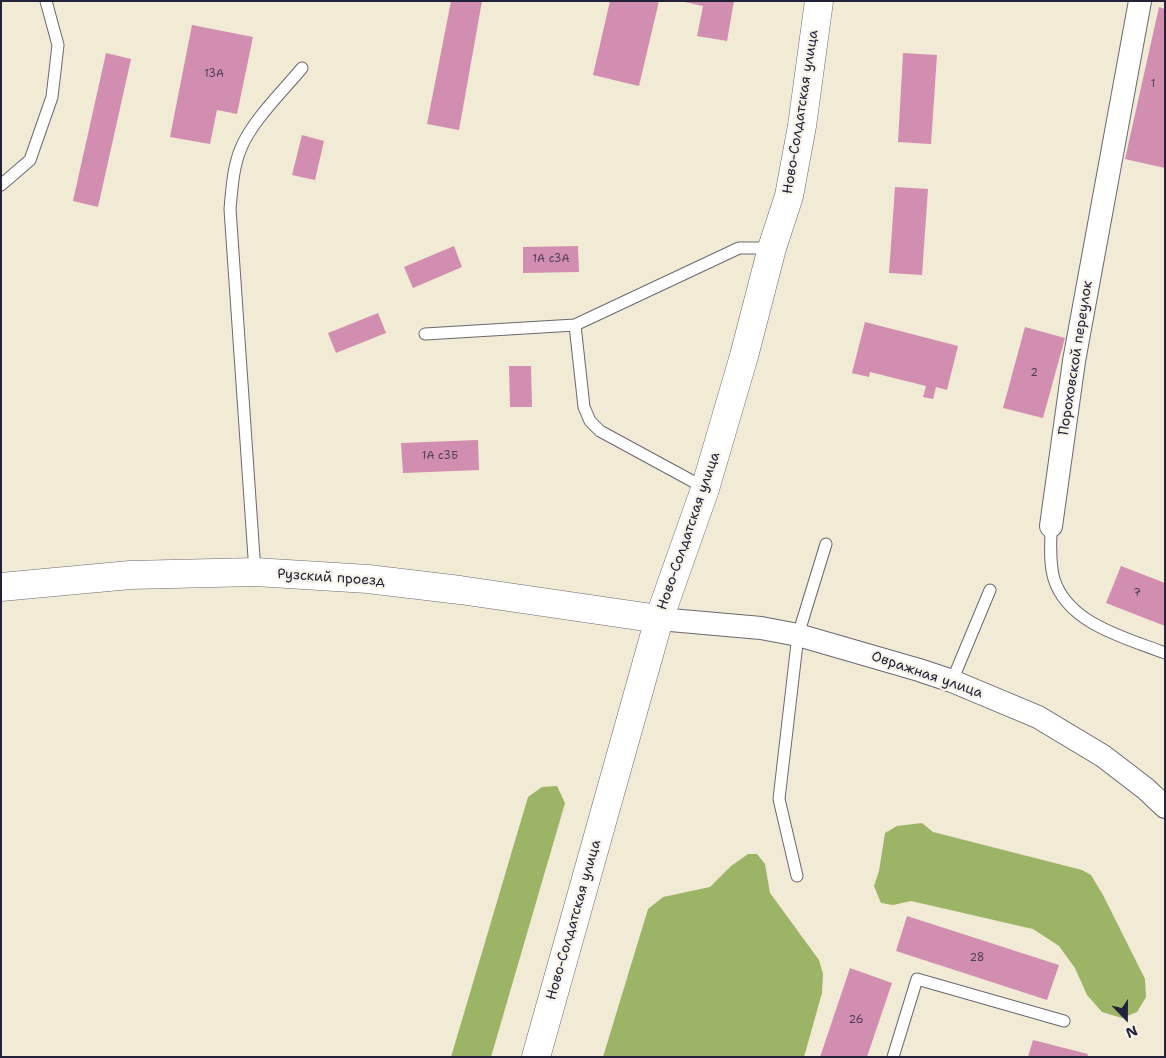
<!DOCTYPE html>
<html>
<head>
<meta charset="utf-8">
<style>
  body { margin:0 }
  #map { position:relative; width:1166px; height:1058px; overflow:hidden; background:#f1ead4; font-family:"Shantell Sans",sans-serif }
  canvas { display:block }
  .frame { position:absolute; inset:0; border:2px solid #22223b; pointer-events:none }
  .north { position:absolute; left:1101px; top:993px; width:50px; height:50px; -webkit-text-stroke:4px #f7f3e8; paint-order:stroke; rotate:158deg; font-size:14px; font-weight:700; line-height:20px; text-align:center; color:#22223b }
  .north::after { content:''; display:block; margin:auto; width:18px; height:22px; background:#22223b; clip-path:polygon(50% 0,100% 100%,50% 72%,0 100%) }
</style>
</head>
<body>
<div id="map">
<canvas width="1166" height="1058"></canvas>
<div class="frame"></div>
<div class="north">N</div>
</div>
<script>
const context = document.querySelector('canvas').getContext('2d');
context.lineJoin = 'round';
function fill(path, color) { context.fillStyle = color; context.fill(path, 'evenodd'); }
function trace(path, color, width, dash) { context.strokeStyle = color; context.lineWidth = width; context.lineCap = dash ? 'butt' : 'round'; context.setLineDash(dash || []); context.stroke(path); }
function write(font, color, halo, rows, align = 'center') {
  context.font = font + ' "Shantell Sans",sans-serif'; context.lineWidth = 4.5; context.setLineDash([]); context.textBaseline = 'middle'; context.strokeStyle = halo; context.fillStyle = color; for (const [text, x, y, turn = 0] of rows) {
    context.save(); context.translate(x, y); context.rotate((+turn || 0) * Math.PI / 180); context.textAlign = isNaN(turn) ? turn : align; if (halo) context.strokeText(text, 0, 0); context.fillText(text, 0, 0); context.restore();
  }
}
fill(new Path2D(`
  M557,786L565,803L491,1057H451L528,797L542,787Z
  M922,823L933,832L1082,870L1091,875L1103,895L1145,979L1146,997L1137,1012L1122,1018L1102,1012L1087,995L1075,968L1059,946L1033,929L911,901L893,905L881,903L874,886L879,871L885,833L897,826Z
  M748,854H757L765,864L770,893L819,960L823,974L822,993L804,1057H603L648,909L663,897L710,887L731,866Z`), '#9cb466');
fill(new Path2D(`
  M451,1H482L459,130L427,124Z
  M610,1H659L639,86L593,75Z
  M680,1H734L727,41L697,36L703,6Z
  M1159,7L1165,9V168L1125,159Z
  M192,25L253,37L237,114L217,110L210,144L170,137Z
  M106,53L131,59L98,207L73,201Z
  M903,53L937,55L931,144L898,142Z
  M302,135L324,141L315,180L292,175Z
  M895,187L928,189L922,275L889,273Z
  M454,246L462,267L413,288L404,267Z
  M578,246L579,272L523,273V247Z
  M378,313L386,333L336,353L328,333Z
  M865,322L958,346L947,390L936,387L933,399L923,397L926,386L870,372L869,377L852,373Z
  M1025,327L1065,338L1043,418L1003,408Z
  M509,366H531L532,407H510Z
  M478,440L479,470L403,473L401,443Z
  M1121,566L1165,583V626L1106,603Z
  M907,916L1059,965L1047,1000L896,951Z
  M850,968L892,983L867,1057H820Z
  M1033,1040L1088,1054L1087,1057H1028Z`), '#d28eb0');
const service = new Path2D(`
  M1,185L30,160L52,97L58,45L46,1
  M425,334L575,325
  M705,488L600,431L590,421L584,407L575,325L739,248H772
  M1051,526C1051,543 1049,562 1054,579C1068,624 1126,638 1165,653
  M255,572L230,209C232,188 233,167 241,148C252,121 283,91 302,68
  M952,681L990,590
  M797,876L779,799L798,635L826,544
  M893,1057L917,979L1064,1021`);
const minor = new Path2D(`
  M1051,526L1074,361L1140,1
  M659,619L761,628L798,635L919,670L952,681L1038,717L1103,756L1146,789L1165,807`);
const tertiary = new Path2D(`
  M1,587L130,575L255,572L368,579L460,590L659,619`);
const primary = new Path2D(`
  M536,1057L659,619L705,489L744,356L772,248L789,196L802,126L819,1`);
trace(service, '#6a6871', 13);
trace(minor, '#6a6871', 24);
trace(tertiary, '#6a6871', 29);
trace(primary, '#6a6871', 29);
trace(service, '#fff', 11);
trace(minor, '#fff', 22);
trace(tertiary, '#fff', 28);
trace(primary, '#fff', 28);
write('11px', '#4e3d58', null, [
  ["13А",214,74],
  ["1",1153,84],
  ["1А с3А",551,259],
  ["2",1034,373],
  ["1А с3Б",440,456],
  ["7",1137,593],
  ["28",977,958],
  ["26",856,1020]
]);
write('14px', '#22223b', '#f7f3e8', [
  ["Ново-Солдатская улица",801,112,-81],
  ["Пороховской переулок",1076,358,-81],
  ["Ново-Солдатская улица",689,531,-71],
  ["Рузский проезд",331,578,4],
  ["Овражная улица",927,675,19],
  ["Ново-Солдатская улица",574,920,-74]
]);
</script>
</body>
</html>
